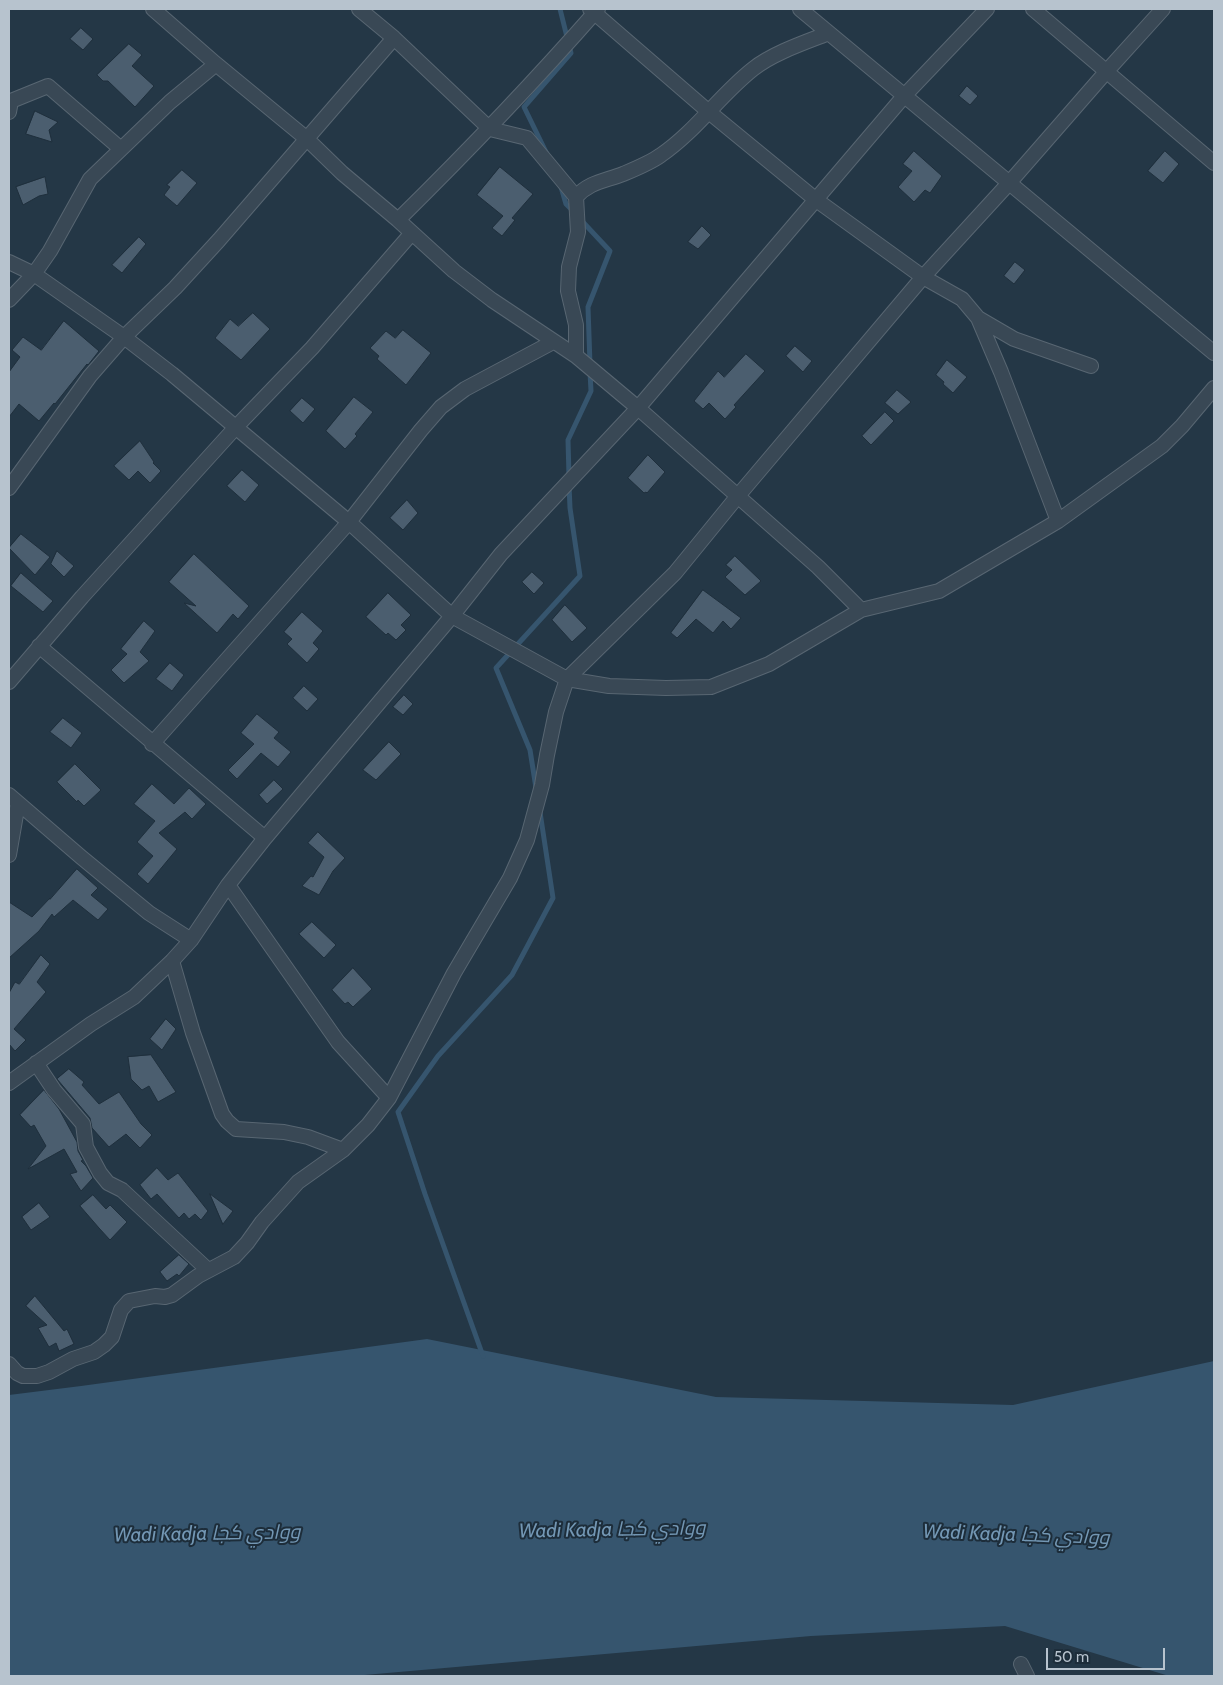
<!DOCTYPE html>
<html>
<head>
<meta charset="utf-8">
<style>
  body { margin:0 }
  #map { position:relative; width:1223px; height:1685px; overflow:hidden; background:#243746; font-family:Cabin,sans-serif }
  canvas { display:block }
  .frame { position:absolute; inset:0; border:10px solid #b7c3ce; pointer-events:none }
  .scale { position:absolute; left:1046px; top:1648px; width:119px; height:22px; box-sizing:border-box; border:2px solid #b7c3ce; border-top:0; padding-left:6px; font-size:15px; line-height:18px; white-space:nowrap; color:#b7c3ce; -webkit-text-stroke:4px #1d2d3a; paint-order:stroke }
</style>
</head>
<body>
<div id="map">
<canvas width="1223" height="1685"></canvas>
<div class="frame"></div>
<div class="scale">50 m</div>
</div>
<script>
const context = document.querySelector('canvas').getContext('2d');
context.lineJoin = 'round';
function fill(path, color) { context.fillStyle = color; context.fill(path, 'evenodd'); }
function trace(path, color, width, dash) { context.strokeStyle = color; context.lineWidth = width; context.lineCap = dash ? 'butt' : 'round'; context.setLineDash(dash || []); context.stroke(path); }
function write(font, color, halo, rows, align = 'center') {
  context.font = font + ' Cabin,Cairo,sans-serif'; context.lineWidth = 4; context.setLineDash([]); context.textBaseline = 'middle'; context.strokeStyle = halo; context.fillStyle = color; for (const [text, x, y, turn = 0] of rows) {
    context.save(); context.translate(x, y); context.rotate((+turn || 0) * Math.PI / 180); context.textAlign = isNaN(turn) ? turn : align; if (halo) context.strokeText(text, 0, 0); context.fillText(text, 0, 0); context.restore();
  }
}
fill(new Path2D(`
  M427,1339L716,1397L1013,1405L1214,1361V1676H1169L1005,1626L811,1636L353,1676H9V1395L81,1386Z`), '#36556e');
trace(new Path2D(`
  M547,154L524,107L571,53L560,9
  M561,187L566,204L574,212
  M581,220L610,251L588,307L590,364
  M569,476L568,440L591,391L590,372
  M536,788L530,750L496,668L580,576L570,508L569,485
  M483,1356L425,1194L398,1112L438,1056L512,975L553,898L540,812`), '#36556e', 5);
const building = new Path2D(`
  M81,28L93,39L83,50L70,39Z
  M129,44L142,55L132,66L154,86L135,107L108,81H103L97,75Z
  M967,86L978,96L970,105L959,96Z
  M35,111L58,122L49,130L52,142L26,134Z
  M914,151L942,176L930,193L925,190L914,202L898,187L912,171L903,164Z
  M1165,151L1179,164L1163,183L1148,171Z
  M500,167L533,194L512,218L515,220L502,236L492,228L503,216L477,195Z
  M182,170L197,183L177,206L164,195L170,187L167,185Z
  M45,177L48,194L39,196L23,205L16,187Z
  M702,226L711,235L698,249L688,242Z
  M139,237L146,244L122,273L112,265Z
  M1015,262L1025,270L1014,284L1004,276Z
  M253,313L270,329L241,360L215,338L230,319L238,326Z
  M64,321L99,351L88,365L87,364L55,404L54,403L39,421L19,404L9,417V372L20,357L12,350L23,337L41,350Z
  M403,330L431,353L406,385L377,359L379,356L370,348L386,331L395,338Z
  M795,346L812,361L803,372L786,356Z
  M746,354L765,371L734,405L736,407L725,419L709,403L703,409L694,401L718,371L724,377Z
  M947,360L967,377L953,393L943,384L944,382L936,375Z
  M897,390L911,402L898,414L885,403Z
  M354,397L373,412L355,434L357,436L345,449L326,431Z
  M302,398L315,409L303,423L290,411Z
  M885,412L894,421L871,445L862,436Z
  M140,441L154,462L153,463L161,471L150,483L138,471L129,480L114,466Z
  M648,455L665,472L647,493L646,492L644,493L628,478Z
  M242,470L259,485L245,502L227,486Z
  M407,500L418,513L403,530L390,518Z
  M21,534L50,557L35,575L9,548Z
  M57,551L74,566L64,577L51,564Z
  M194,554L249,606L238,619L233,614L217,633L184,603L196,606L169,582Z
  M735,556L761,581L745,595L725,577L732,570L726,565Z
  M532,572L544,583L534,594L522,582Z
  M21,573L53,601L43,612L11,586Z
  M703,590L741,618L731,629L723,621L713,633L696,619L677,638L671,633Z
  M388,593L411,615L401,625L406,630L396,640L388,633L386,635L366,617Z
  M565,605L587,628L572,642L552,620Z
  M302,612L323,631L313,643L319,649L307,663L287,644L292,639L284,632Z
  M144,621L155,631L140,652L149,661L124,683L111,670L127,654L121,649Z
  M170,663L184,675L172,691L156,679Z
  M304,686L318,699L307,711L293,698Z
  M404,695L413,704L403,715L393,707Z
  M257,714L279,732L274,738L291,752L278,767L261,753L237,779L228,770L254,744L241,733Z
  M63,718L82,733L71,748L50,732Z
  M389,742L401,754L376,780L363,770Z
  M75,764L101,790L84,806L78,800L77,802L57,782Z
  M274,780L283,789L267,804L259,795Z
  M152,784L174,804L189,788L206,804L192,819L185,812L159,833L177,849L148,884L137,874L153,856L137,842L155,821L134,804Z
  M318,832L345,858L333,871L319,895L302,886L311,876L313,877L324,857L308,843Z
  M77,869L98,888L91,895L108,909L98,920L73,900L54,917L52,914L39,931L9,958V902L32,917L50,898V899Z
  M312,922L336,945L324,958L299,934Z
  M41,955L50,964L37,982L46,992L14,1029L26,1040L15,1051L9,1044V993L15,982L19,984Z
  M353,968L372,989L353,1007L348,1002L345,1004L332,990Z
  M166,1019L176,1029L162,1050L150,1039Z
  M151,1055L176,1092L158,1102L149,1086L142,1090L131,1079L128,1057Z
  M69,1069L84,1082L82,1085L99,1104L119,1092L141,1124L152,1135L140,1148L126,1134L109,1147L92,1128L90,1118L57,1079Z
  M44,1090L59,1109L77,1142L78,1151L83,1160L81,1161L86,1166L93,1178L81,1191L70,1174L77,1172L64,1149L28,1169L46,1146L34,1125L31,1127L20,1115Z
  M157,1168L168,1180L178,1173L208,1211L201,1220L195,1214L189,1219L184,1213L179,1218L157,1194L151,1199L140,1185Z
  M210,1194L233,1211L223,1224Z
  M93,1195L106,1209L110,1205L127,1222L110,1240L99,1228L80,1206Z
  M39,1203L50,1217L31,1230L22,1217Z
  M179,1255L189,1264L179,1276L177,1274L167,1281L160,1272Z
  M35,1296L64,1331L67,1329L74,1344L59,1351L56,1343L49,1347L38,1328L47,1325L26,1306Z`);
fill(building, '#4b5e6f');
trace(building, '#1f2f3c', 1);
const street = new Path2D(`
  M153,9L216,64L307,139L342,173L398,220L454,271L492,300L576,356L638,408L818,567L861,610
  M359,9L394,38L490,129L527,138L576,197C589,182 605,181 623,174C635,169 650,163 661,155C696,131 720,95 753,69C773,53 806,42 829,33
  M590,9L709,112L815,199L923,277L962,299L978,318L1014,339L1091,366
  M800,9L1214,353
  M1033,9L1214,163
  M9,112L11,101L48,86L121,149
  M576,197L578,232L569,267L568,291L576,325V356
  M398,220C467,152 534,82 598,9
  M9,262L34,274L124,337L172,374L349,522L452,616L567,679L609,686L666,688L711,687L769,664L861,610L939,591L1058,521L1162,446L1182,426L1214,388
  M9,300L34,274L50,251L90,179L170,102L216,64
  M978,318L1001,372L1058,521
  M9,488L90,376L124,337L175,288L219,240L394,38
  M39,646L265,838
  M9,682L82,597L236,427L312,348L411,234
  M152,744L349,522L421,430L441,407L465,389L553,342
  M9,795L81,857L149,913L191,940
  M9,855L18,803
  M228,885L338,1042L389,1098
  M172,961L193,1033L222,1114L227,1121L236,1129L284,1132L308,1137L343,1150
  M36,1063L54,1090L83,1124L86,1147L100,1173L108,1183L122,1190L208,1270
  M9,1083L91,1024L134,997L172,961L191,940L228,885L265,838L452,616L501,554L638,408L905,95L987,9
  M9,1364L17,1373L23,1376H37L49,1372L73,1359L94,1352L104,1345L112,1337L121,1310L129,1301L155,1296L165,1297L172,1295L198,1276L234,1257L247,1243L262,1222L298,1182L343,1150L368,1125L389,1098L454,973L510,878L527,840L542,785L547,755L556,712L567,679L675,573L737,497L923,277L1010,182L1106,72L1163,9
  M1021,1664L1027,1676`);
trace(street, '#586672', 16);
trace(street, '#394855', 14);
write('italic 20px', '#7397b4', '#1d2d3a', [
  ["Wadi Kadja ووادي كجا",612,1530,-1],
  ["Wadi Kadja ووادي كجا",207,1534,-1],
  ["Wadi Kadja ووادي كجا",1016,1535,2]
]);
</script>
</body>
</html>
